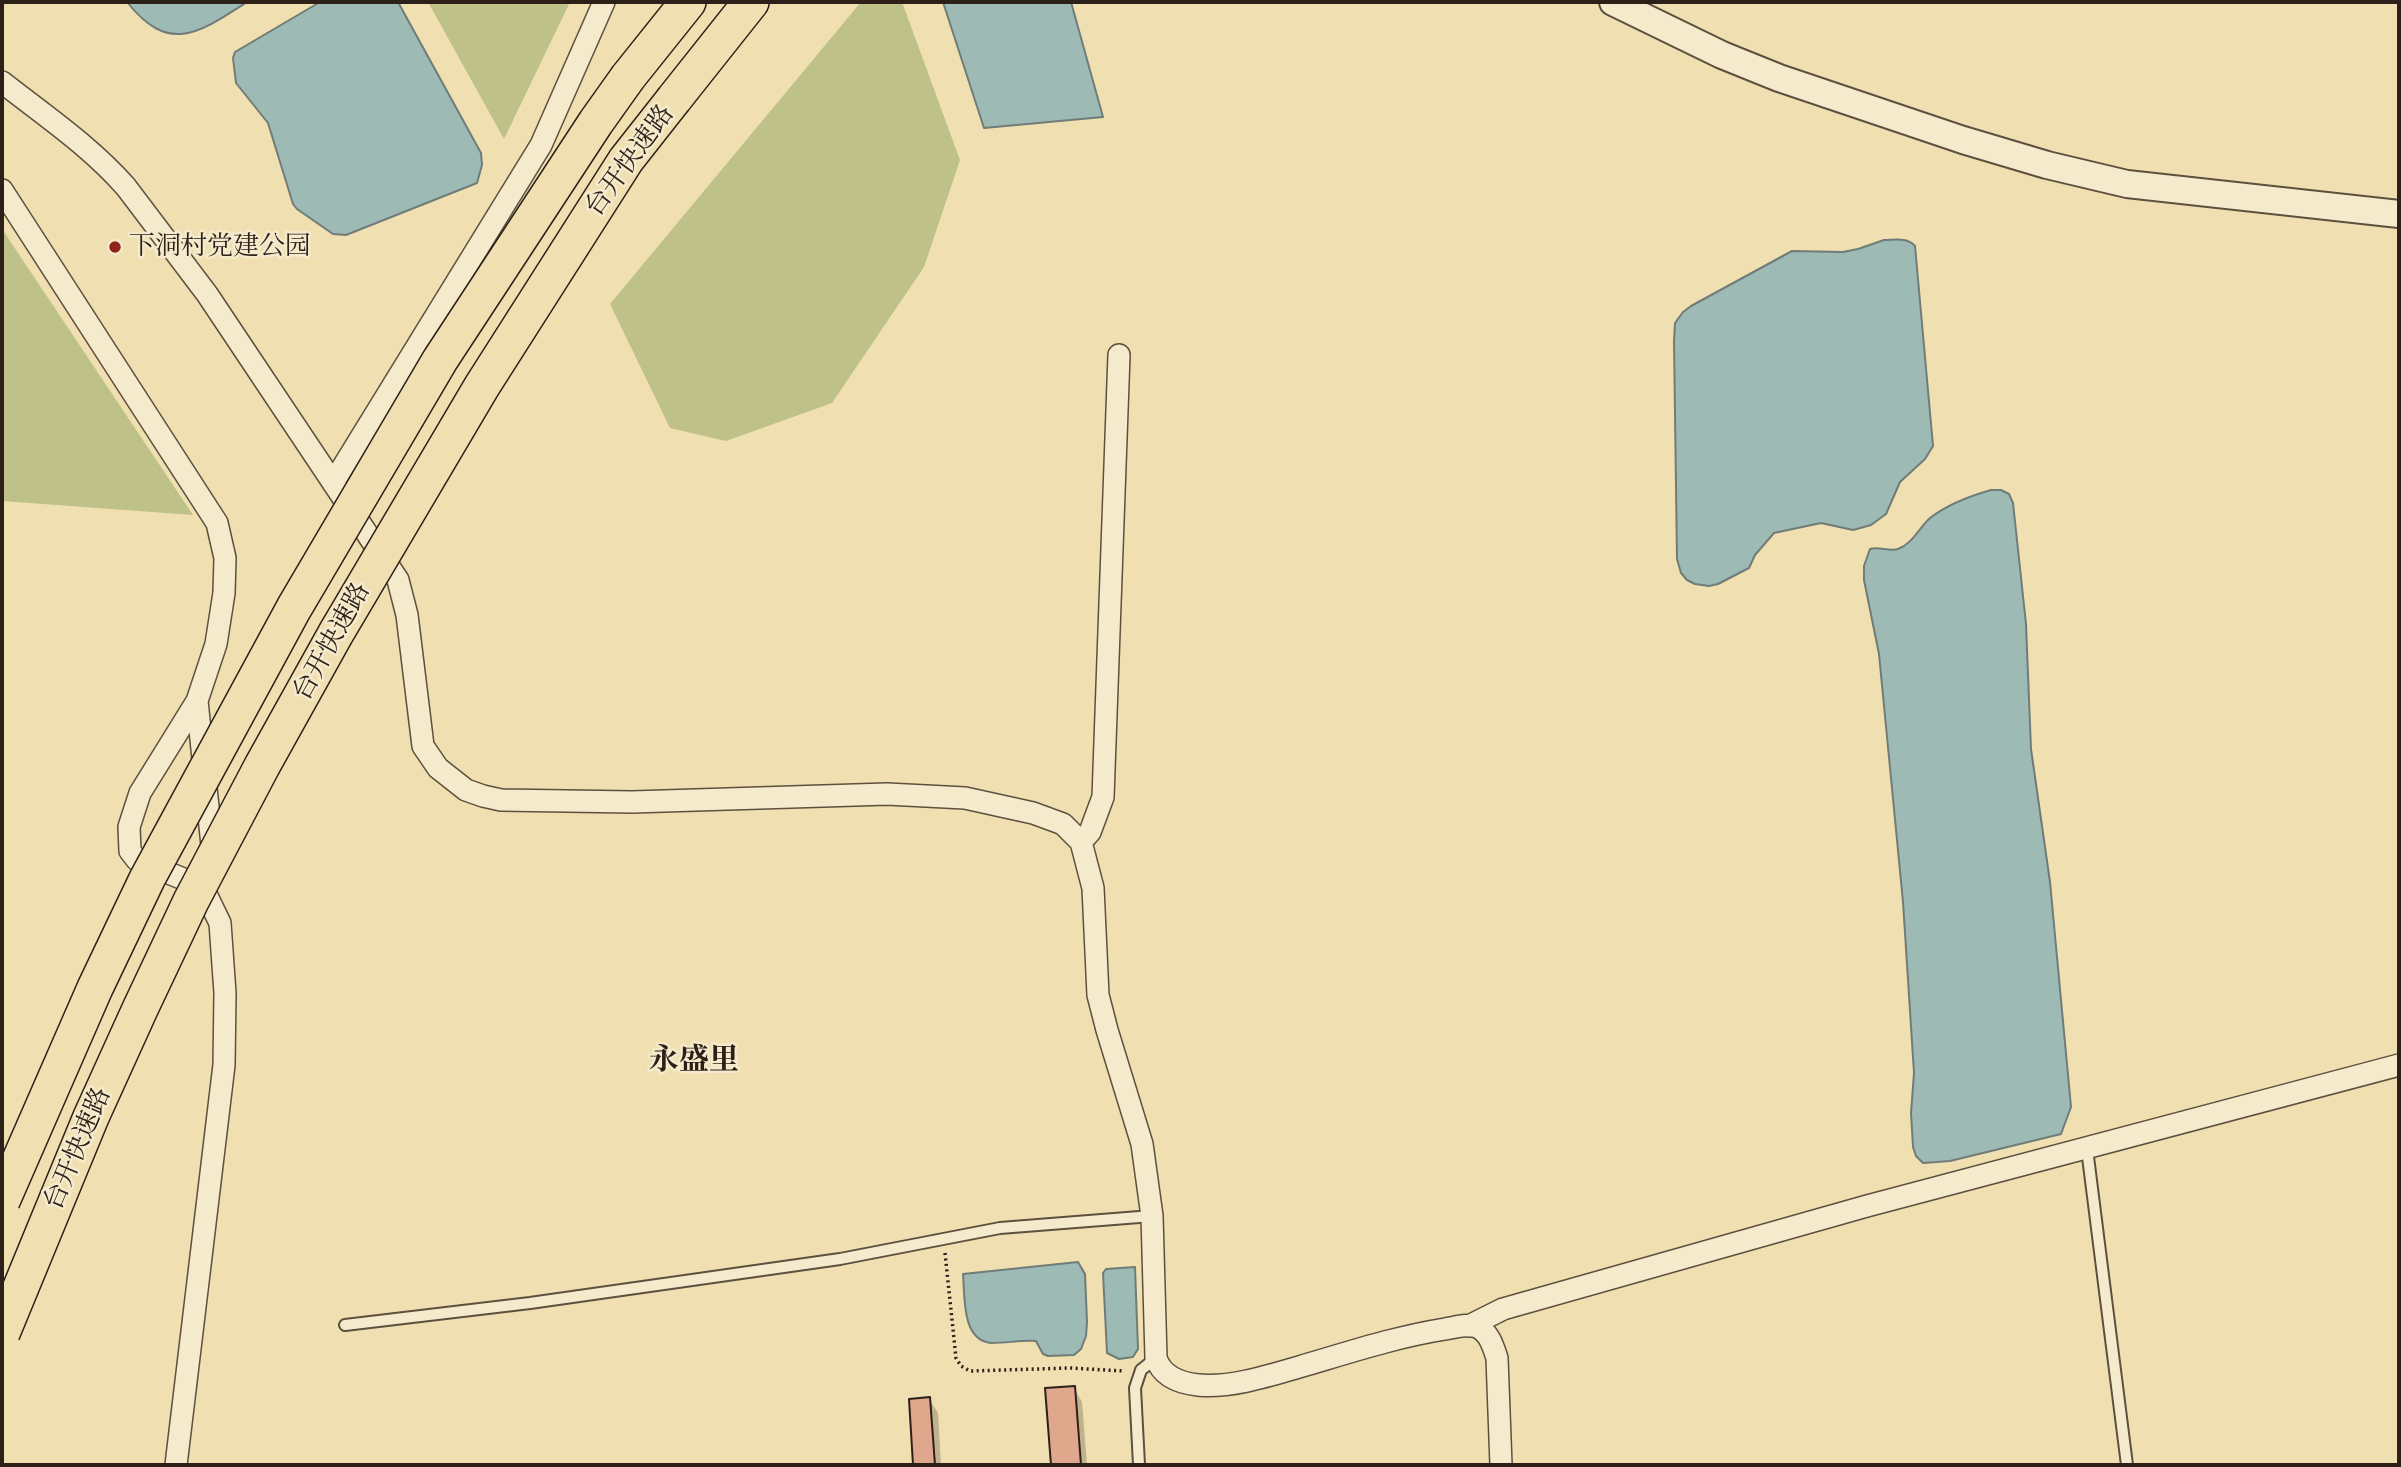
<!DOCTYPE html>
<html>
<head>
<meta charset="utf-8">
<style>
  body { margin:0 }
  #map { position:relative; width:2401px; height:1467px; overflow:hidden; background:#f0dfb1; font-family:"EB Garamond",serif }
  canvas { display:block }
  .frame { position:absolute; inset:0; border:4px solid #2c2019; pointer-events:none }
</style>
</head>
<body>
<div id="map">
<canvas width="2401" height="1467"></canvas>
<div class="frame"></div>
</div>
<script>
const context = document.querySelector('canvas').getContext('2d');
context.lineJoin = 'round';
function fill(path, color) { context.fillStyle = color; context.fill(path, 'evenodd'); }
function trace(path, color, width, dash) { context.strokeStyle = color; context.lineWidth = width; context.lineCap = dash ? 'butt' : 'round'; context.setLineDash(dash || []); context.stroke(path); }
function write(font, color, halo, rows, align = 'center') {
  context.font = font + ' "EB Garamond","Noto Serif SC",serif'; context.lineWidth = 5; context.setLineDash([]); context.textBaseline = 'middle'; context.strokeStyle = halo; context.fillStyle = color; for (const [text, x, y, turn = 0] of rows) {
    context.save(); context.translate(x, y); context.rotate((+turn || 0) * Math.PI / 180); context.textAlign = isNaN(turn) ? turn : align; if (halo) context.strokeText(text, 0, 0); context.fillText(text, 0, 0); context.restore();
  }
}
fill(new Path2D(`
  M428,2H570L504,139Z
  M861,2H902L960,160L924,267L832,403L726,441L670,428L610,304Z
  M2,229L193,515L2,501Z`), '#bec188');
const water = new Path2D(`
  M127,2H247C199,33 169,55 127,2Z
  M320,2H398L481,153L482,165L477,183L346,235L333,234L297,209L293,204L268,123L236,83L233,58L235,52Z
  M943,2H1071L1103,117L984,128Z
  M1884,240C1895,240 1907,237 1915,246L1933,446L1925,459L1900,482L1886,514L1871,525L1853,530L1821,523L1774,533L1755,555L1749,568L1718,584L1709,586L1695,584L1687,580L1681,573L1677,559L1674,341L1675,323L1683,312L1691,306L1792,251L1843,252L1858,249Z
  M1991,490H2001L2009,494L2013,503L2026,624L2031,749L2050,882L2071,1107L2061,1134L1950,1161L1923,1163L1916,1156L1913,1147L1911,1113L1914,1073L1903,902L1879,654L1864,580V566L1870,549C1879,546 1889,552 1898,549C1912,544 1919,528 1930,518C1948,504 1970,496 1991,490Z
  M1078,1262L1085,1274L1087,1322L1086,1336L1081,1349L1074,1355L1048,1356L1043,1354L1036,1341C1022,1340 1007,1343 992,1343C961,1341 965,1296 963,1274Z
  M1135,1267L1138,1349L1133,1357L1119,1359L1107,1353L1103,1273L1106,1269Z`);
fill(water, '#9dbab5');
trace(water, '#707c77', 2);
fill(new Path2D(`
  M1074,1388L1082,1402L1087,1465H1052L1047,1389Z
  M929,1399L938,1413L941,1465H915L911,1400Z`), '#0003');
const building = new Path2D(`
  M1075,1386L1081,1465H1051L1045,1388Z
  M930,1397L935,1465H913L909,1399Z`);
fill(building, '#dfa78b');
trace(building, '#2c2019', 2);
const service = new Path2D(`
  M2087,1149L2127,1465
  M345,1325L530,1303L840,1259L1000,1228L1152,1216
  M1139,1465L1135,1388L1141,1370L1156,1358`);
const minor = new Path2D(`
  M2,82C44,115 90,146 126,187L207,294L398,580L407,615L423,746L438,768L466,790L483,796L501,800L632,802L887,794L965,798L1033,813L1063,824L1081,842L1093,888L1098,995L1107,1030L1142,1144L1152,1216L1156,1358C1162,1377 1180,1383 1198,1385C1231,1388 1268,1376 1299,1367C1347,1353 1395,1337 1445,1329C1454,1328 1467,1323 1477,1327C1489,1332 1493,1346 1497,1358L1501,1465
  M2,190L217,523L225,558L224,593L216,644L197,701L140,793L129,827L130,851L137,860L198,885L206,894L220,923L225,993L224,1065L176,1465
  M333,483L541,145L604,2
  M197,701L213,855
  M1081,842L1090,832L1103,797L1119,355
  M1469,1326L1503,1309L1867,1206L2399,1065`);
const tertiary = new Path2D(`
  M1613,2L1722,55L1779,78L1963,140L2047,165L2127,184L2399,214`);
const trunk = new Path2D(`
  M628,77L688,2
  M674,99L751,2`);
trace(service, '#5d503f', 14);
trace(minor, '#5d503f', 24);
trace(tertiary, '#5d503f', 30);
trace(trunk, '#2c2019', 38);
trace(new Path2D(`
  M945,1253L956,1358L961,1366L970,1371L1070,1368L1124,1371`), '#2c2019', 3.5, [2, 3.5]);
trace(service, '#f5eacc', 10);
trace(minor, '#f5eacc', 21);
trace(tertiary, '#f5eacc', 26);
trace(trunk, '#f0dfb1', 35);
const trunkBridge = new Path2D(`
  M2,1201L95,988L147,879L294,608L440,360L596,122L628,77
  M2,1333L91,1117L140,1009L191,901L262,766L336,633L482,386L626,160L674,99`);
trace(trunkBridge, '#2c2019', 38, []);
trace(trunkBridge, '#f0dfb1', 35);
for (const [x, y, r, color] of [
  [115,247,7,"#8f2418"]
]) { const dot = new Path2D(); dot.arc(x, y, r, 0, 2 * Math.PI); context.fillStyle = color; context.fill(dot); trace(dot, '#f5eacc', 2.5); }
write('26px', '#2c2019', '#f5eacc', [
  ["台开快速路",630,161,-54],
  ["台开快速路",332,642,-61],
  ["台开快速路",78,1149,-67]
]);
write('26px', '#2c2019', '#f5eacc', [
  ["下洞村党建公园",129,247]
], 'left');
write('bold 30px', '#2c2019', '#f5eacc', [
  ["永盛里",694,1061]
]);
</script>
</body>
</html>
